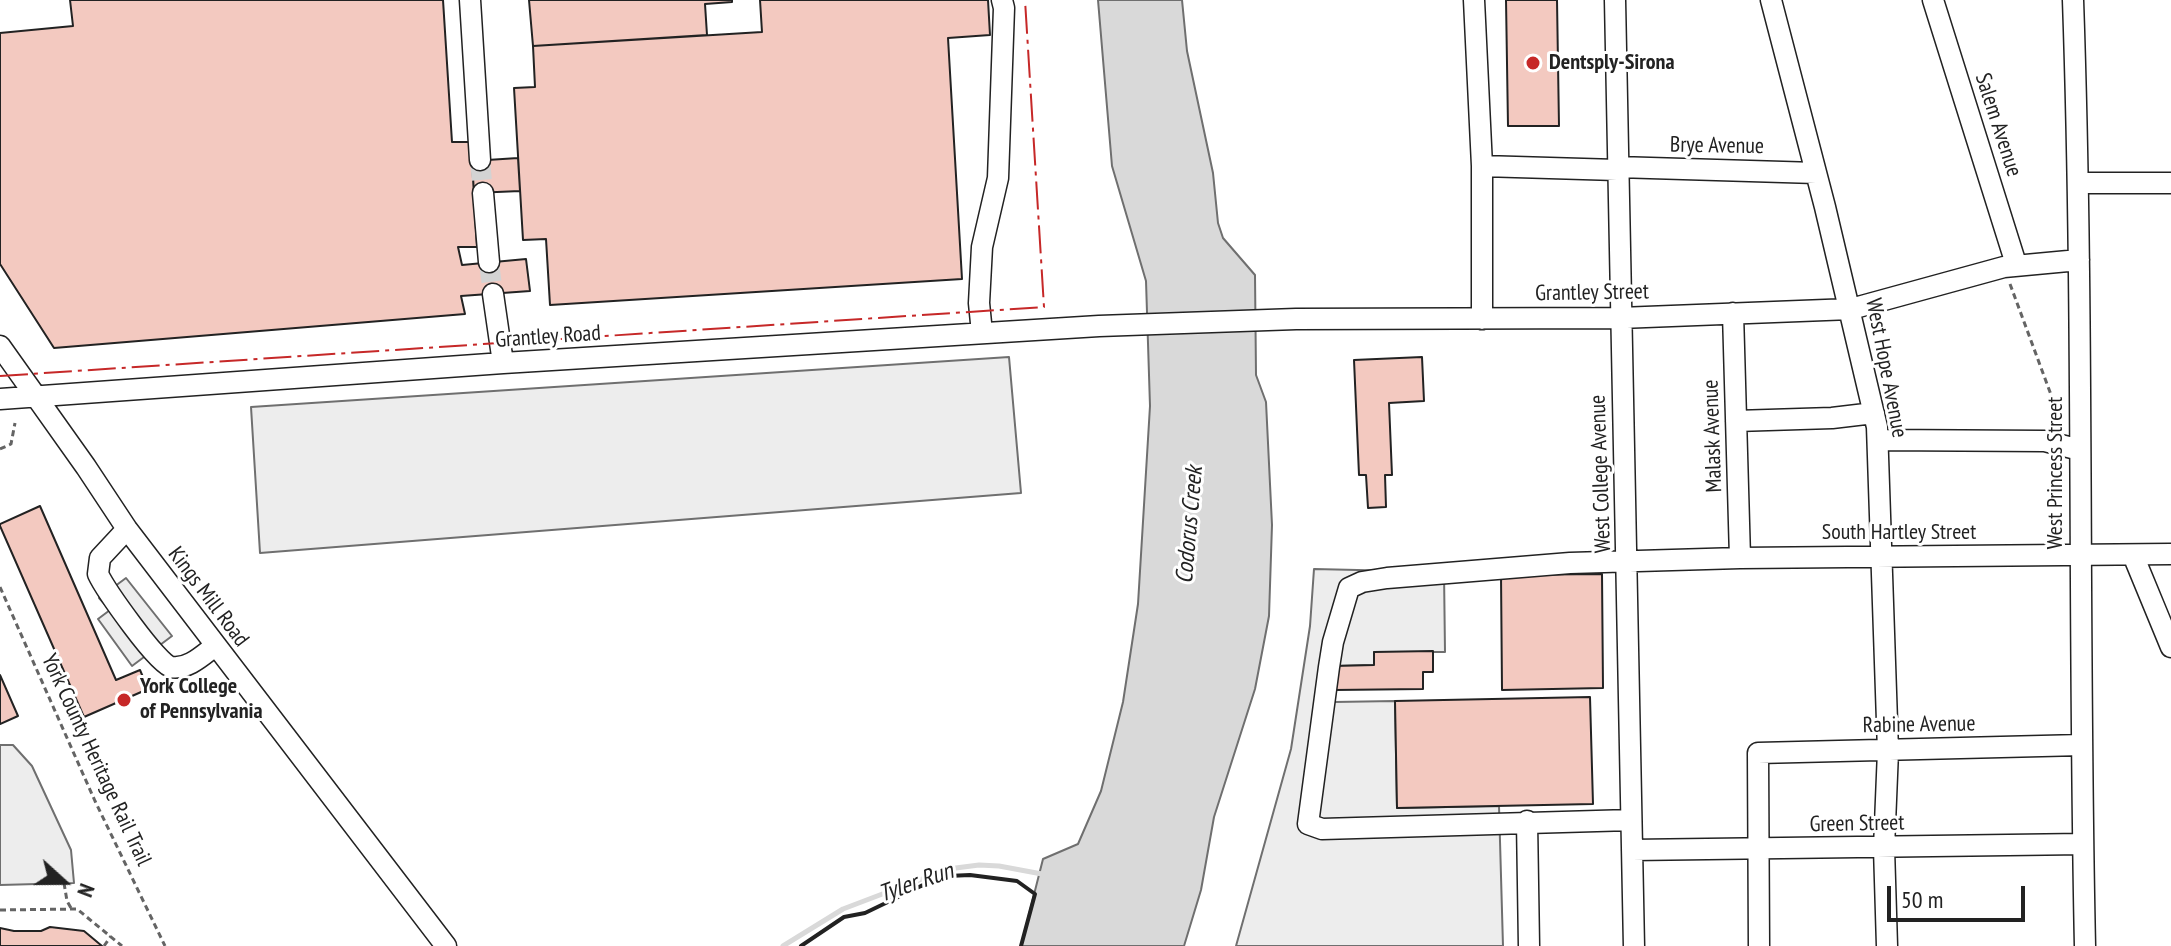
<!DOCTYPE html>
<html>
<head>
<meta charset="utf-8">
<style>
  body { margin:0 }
  #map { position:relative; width:2171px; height:946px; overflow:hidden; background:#fff; font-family:"PT Sans Narrow",sans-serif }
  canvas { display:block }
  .north { position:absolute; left:24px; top:842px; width:80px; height:80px; -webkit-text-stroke:6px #fff; paint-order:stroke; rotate:111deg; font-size:22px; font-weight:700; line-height:32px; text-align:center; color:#222 }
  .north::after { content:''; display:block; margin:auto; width:28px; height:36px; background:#222; clip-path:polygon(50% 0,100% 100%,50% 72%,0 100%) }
  .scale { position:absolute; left:1887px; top:886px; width:138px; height:36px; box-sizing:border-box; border:4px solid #222; border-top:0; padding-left:10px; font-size:24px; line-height:28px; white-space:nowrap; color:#222; -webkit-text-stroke:6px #fff; paint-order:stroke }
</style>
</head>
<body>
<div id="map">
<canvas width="2171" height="946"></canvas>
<div class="north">N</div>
<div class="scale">50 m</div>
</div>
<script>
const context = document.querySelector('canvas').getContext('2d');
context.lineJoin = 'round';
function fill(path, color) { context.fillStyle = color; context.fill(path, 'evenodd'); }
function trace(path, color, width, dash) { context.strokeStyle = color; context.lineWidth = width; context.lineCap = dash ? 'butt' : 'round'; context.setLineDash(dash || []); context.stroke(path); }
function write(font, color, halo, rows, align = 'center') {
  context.font = font + ' "PT Sans Narrow",sans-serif'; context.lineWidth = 6; context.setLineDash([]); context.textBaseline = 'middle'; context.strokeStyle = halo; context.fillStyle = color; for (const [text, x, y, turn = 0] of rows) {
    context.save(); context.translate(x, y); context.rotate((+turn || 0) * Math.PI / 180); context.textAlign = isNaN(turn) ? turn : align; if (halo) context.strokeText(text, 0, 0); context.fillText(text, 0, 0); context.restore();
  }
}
const parking = new Path2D(`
  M1009,357L1021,493L260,553L251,407Z
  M1314,569L1444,572L1445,652H1374V665L1334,666V702L1395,701L1397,808L1499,806L1503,946H1236L1291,749L1310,626Z
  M126,578L172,636L132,666L98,619L110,610L99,598Z
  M0,745H13L32,766L71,850L74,883L0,885Z`);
fill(parking, '#ededed');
trace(parking, '#6f6f6f', 2);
const water = new Path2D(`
  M1098,0H1182L1187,51L1213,173L1218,223L1223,238L1255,275L1256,375L1266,402L1272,525L1269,616L1255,689L1214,817L1201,890L1184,946H1021L1043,859L1078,844L1101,791L1123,702L1138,604L1150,406L1146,281L1112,166Z`);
fill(water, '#d9d9d9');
trace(water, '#6f6f6f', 2);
trace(new Path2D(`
  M783,946L843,909L948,869L979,865L999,866L1042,874`), '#d9d9d9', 5);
const building = new Path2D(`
  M70,0H443L452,142H471L472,161L477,247H458L462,265L526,259L530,291L461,296L465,314L54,348L0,264V33L73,26Z
  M529,0H732V2L705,4L707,35L533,46Z
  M760,0H988L990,35L948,38L962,279L550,305L546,239L523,240L514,88L535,87L533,46L762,32Z
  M1506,0H1557L1559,126H1508Z
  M518,158L520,191L474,193L472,161Z
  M1422,357L1424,401L1389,403L1392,475H1385L1386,507L1368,508L1366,475H1359L1354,360Z
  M40,506L116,680L140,670L148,689L84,717L0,526V524Z
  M1602,574L1603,688L1502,690L1501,575Z
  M1433,651V672H1423V689L1334,690V666L1374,665V652Z
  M0,675L18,716L0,724Z
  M1590,697L1593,804L1397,808L1395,701Z
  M50,927L84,931L102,946H0V928L14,931H41Z`);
fill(building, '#f3c9c0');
trace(building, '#222', 2);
trace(new Path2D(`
  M480,160L483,193
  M489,262L493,294`), '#d3d3d3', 20, [20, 10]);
const minor = new Path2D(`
  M470,0L480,160
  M1474,0L1482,166
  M1615,0L1634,946
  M1771,0L1825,207L1877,427L1888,751L1884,848L1887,946
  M1933,0L2016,264
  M2073,0C2084,315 2078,631 2085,946
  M1617,167L1816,173
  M2079,183H2171
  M483,193L489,262
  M493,294L503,363
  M1733,313L1740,558
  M1482,319V166L1617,170
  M982,333L979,303L982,247L998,178L1004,8L1002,0
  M0,346L86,467L127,529L446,946
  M0,399L503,363L1099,326L1296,319L1620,318L1851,309L2004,267L2079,260
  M1736,421L1832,418L1874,413
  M1878,440L2045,441L2080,450
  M127,529L100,558L98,574C105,589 158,665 171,667C188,670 203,655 215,646
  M2133,555L2171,647
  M1631,820L1322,829L1308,824L1329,667L1333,642L1349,588L1362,582L1387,578L1570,563L1740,558L2171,554
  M1527,821L1529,946
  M1632,850L2083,844
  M1759,946L1758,753L2082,745`);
trace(minor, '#222', 23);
trace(new Path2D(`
  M2010,284L2060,419
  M0,449L11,444L15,423
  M0,587L95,801L165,946
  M64,883L67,901L71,908
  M0,910L77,909L122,946
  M104,946L111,936`), '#646464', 3, [6, 4]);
trace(minor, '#fff', 20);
trace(new Path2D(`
  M801,946L844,917L865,913L921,886L948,876L970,875L1017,881L1035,894L1021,946`), '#222', 4);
trace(new Path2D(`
  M0,376L1044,307L1025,0`), '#c62828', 2, [28, 6, 4, 6]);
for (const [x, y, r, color] of [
  [1533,63,8,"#c62828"],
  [124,700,8,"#c62828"]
]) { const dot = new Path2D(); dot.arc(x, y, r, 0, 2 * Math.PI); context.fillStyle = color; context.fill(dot); trace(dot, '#fff', 3); }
write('bold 22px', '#222', '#fff', [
  ["Dentsply-Sirona",1549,63],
  ["York College",140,687],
  ["of Pennsylvania",140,712]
], 'left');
write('22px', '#222', '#fff', [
  ["Salem Avenue",1998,125,72],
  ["Brye Avenue",1717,146,1],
  ["Grantley Street",1592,293,-1],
  ["Grantley Road",548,337,-4],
  ["West Hope Avenue",1886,368,79],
  ["Malask Avenue",1713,436,-92],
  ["West Princess Street",2056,473,-90],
  ["West College Avenue",1601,474,-92],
  ["South Hartley Street",1899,533],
  ["Kings Mill Road",208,597,53],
  ["Rabine Avenue",1919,725,-1],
  ["York County Heritage Rail Trail",96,760,65],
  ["Green Street",1857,824,-1]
]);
write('italic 24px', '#222', '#fff', [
  ["Codorus Creek",1190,525,-85],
  ["Tyler Run",916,883,-19]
]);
</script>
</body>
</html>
